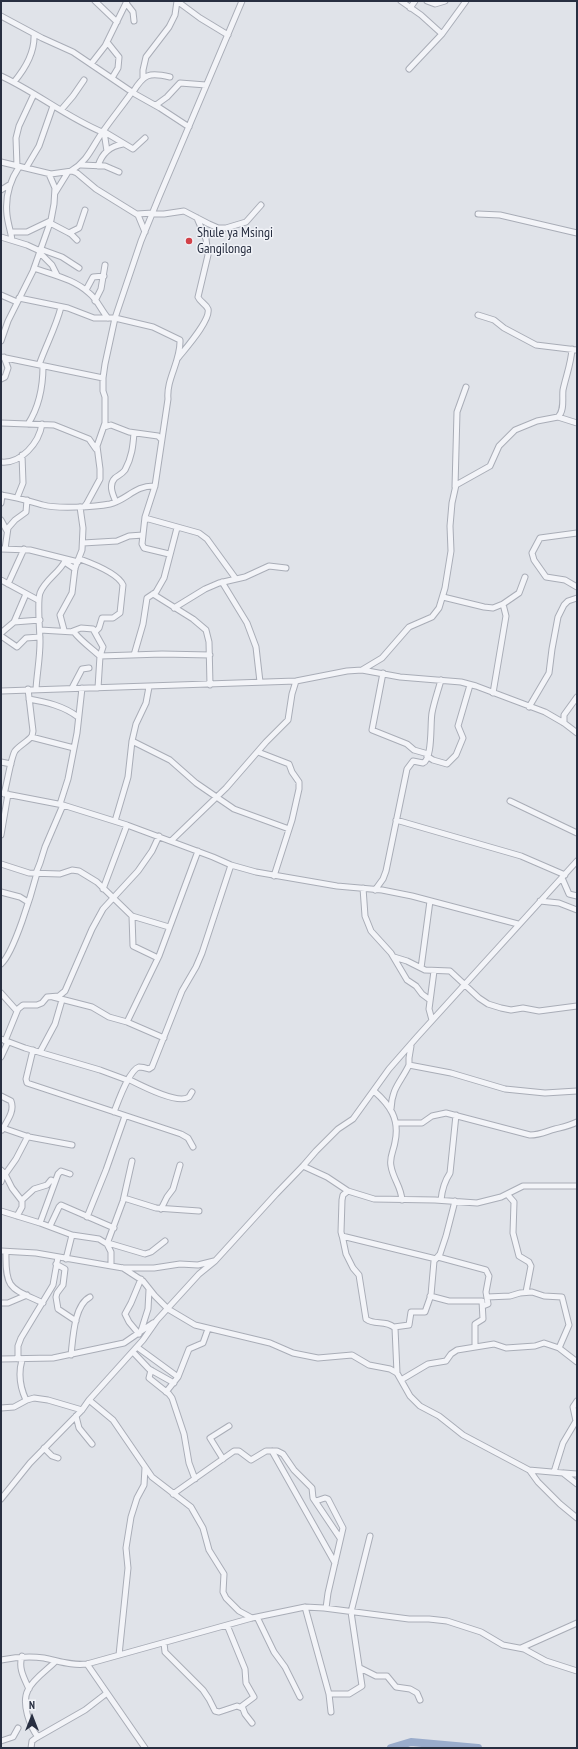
<!DOCTYPE html>
<html>
<head>
<meta charset="utf-8">
<style>
  body { margin:0 }
  #map { position:relative; width:578px; height:1749px; overflow:hidden; background:#e0e3e9; font-family:"PT Sans Narrow",sans-serif }
  canvas { display:block }
  .frame { position:absolute; inset:0; border:2px solid #282f41; pointer-events:none }
  .north { position:absolute; left:12px; top:1697px; width:40px; height:40px; -webkit-text-stroke:3px #f0f2f7; paint-order:stroke; rotate:0deg; font-size:11px; font-weight:700; line-height:16px; text-align:center; color:#282f41 }
  .north::after { content:''; display:block; margin:auto; width:14px; height:18px; background:#282f41; clip-path:polygon(50% 0,100% 100%,50% 72%,0 100%) }
</style>
</head>
<body>
<div id="map">
<canvas width="578" height="1749"></canvas>
<div class="frame"></div>
<div class="north">N</div>
</div>
<script>
const context = document.querySelector('canvas').getContext('2d');
context.lineJoin = 'round';
function trace(path, color, width, dash) { context.strokeStyle = color; context.lineWidth = width; context.lineCap = dash ? 'butt' : 'round'; context.setLineDash(dash || []); context.stroke(path); }
function write(font, color, halo, rows, align = 'center') {
  context.font = font + ' "PT Sans Narrow",sans-serif'; context.lineWidth = 3; context.setLineDash([]); context.textBaseline = 'middle'; context.strokeStyle = halo; context.fillStyle = color; for (const [text, x, y, turn = 0] of rows) {
    context.save(); context.translate(x, y); context.rotate((+turn || 0) * Math.PI / 180); context.textAlign = isNaN(turn) ? turn : align; if (halo) context.strokeText(text, 0, 0); context.fillText(text, 0, 0); context.restore();
  }
}
trace(new Path2D(`
  M391,1748L411,1742L478,1748`), '#9aaccb', 8);
const minor = new Path2D(`
  M95,1L117,22
  M177,1L200,18L228,35
  M401,1L421,15L442,34
  M427,1L435,4L445,1
  M126,3L133,12L134,21
  M410,8L415,1
  M1,16L42,38L73,52L135,94L160,108L189,127
  M107,42L119,57L118,68L112,78
  M91,64L105,46L127,1
  M409,69L442,34L466,1
  M1,76C36,92 66,117 102,132
  M143,78V70L146,57L169,27L175,15L177,1
  M14,82C25,69 35,52 34,34
  M133,92C144,74 149,72 170,77
  M156,105L167,97L180,83L206,85
  M61,110L73,96L84,80
  M103,131L133,149L145,138
  M104,132L107,151
  M1,162L51,174L72,171L77,173L96,189L138,215L145,232
  M81,165L105,166L119,172
  M17,166L16,138L19,126L34,94
  M98,166C102,153 110,146 123,144
  M26,168L39,146L53,106
  M71,171C89,160 92,146 104,130C113,117 123,105 132,92
  M1,190L9,185
  M55,193L68,172
  M137,214L153,213
  M152,214H164L184,211L209,224L218,228H226L246,222L261,205
  M478,214L500,215L577,233
  M50,223L71,234L77,240
  M11,232H27L50,221
  M69,233L79,228L85,210
  M1,237L27,245L40,251
  M12,240C11,232 8,224 7,215C5,197 9,182 19,167
  M40,249L62,257L79,268
  M40,253L52,265L57,275
  M34,268C53,275 74,279 89,293C97,299 101,310 108,318
  M86,290L93,277L104,276
  M1,295L17,302
  M19,298L68,308L94,318H115L153,327L180,340C181,361 166,379 168,399L155,486L145,517L142,544L144,548L169,554
  M95,301L101,289L105,265
  M478,315L494,320L504,328L536,345L577,350
  M1,341L8,321L33,271L51,220L54,204L55,188L49,174
  M1,357L103,378
  M178,358C185,349 211,320 208,309C206,304 200,302 198,297L208,255L206,239L197,218
  M39,365C46,345 56,327 61,307
  M1,379L5,377L8,368L4,357
  M558,417C565,410 562,398 563,390C566,376 571,364 572,349
  M1,423L54,425L89,439L96,449
  M28,424C39,407 43,386 43,366
  M104,427L111,425L129,432L158,436L161,439
  M1,462C21,464 39,443 42,424
  M455,487L457,412L466,387
  M1,495C16,497 29,501 43,505C57,509 95,507 110,504C127,500 135,485 155,486
  M17,498L23,483L22,455
  M116,502C113,495 108,485 115,478C119,475 122,474 125,470C132,457 133,446 134,433
  M1,503L2,495
  M84,507L87,503L100,479V469L97,446L105,423V397L103,391V378L105,364L115,318L141,241L159,197L242,1
  M145,518L199,533L207,539L236,579
  M1,520L7,531
  M577,533L540,538L532,553L534,560L546,577L565,580L577,587
  M83,543L117,541L129,536L143,535
  M1,549L30,550L78,562
  M5,549L8,528L15,520L26,512L27,500
  M64,559L66,563L75,569
  M80,559C91,563 118,573 123,585L120,613L113,618H102L99,628L95,632
  M1,580L38,600
  M222,582L247,623L256,647L260,682
  M8,584L24,549
  M153,594L193,619L206,630L209,642L210,685
  M443,597L484,607L493,608L503,604L519,593L525,577
  M174,608L205,589L219,583L245,577L269,566L286,568
  M14,622L26,594
  M40,630L74,632C81,641 91,648 100,656L162,654L210,655
  M64,630L60,615L72,593L75,568L82,550L83,528L80,507
  M73,631L81,628L93,629L103,647L100,656L98,688
  M1,633L14,622L40,620
  M1,636L17,647L26,638L40,637
  M134,655L143,624L147,598L156,592L164,578L177,528
  M362,670L382,658L409,627L432,617L439,608L445,588L451,551L450,526L452,503L456,485L490,466L499,446L515,430L537,421L558,417L577,423
  M383,673L372,730L407,744L414,750L428,754
  M72,688L82,669L89,668
  M36,689C37,673 40,658 40,642C40,631 37,602 40,593C45,580 59,573 65,561
  M1,691L296,681L347,671L362,670L400,677L461,682L476,686L545,712L564,723L577,733
  M493,693L506,616L503,604
  M29,699C46,702 64,706 78,717
  M529,707L549,673L552,649L558,617L564,605L568,601L577,598
  M564,723V715L577,697
  M31,737L74,748
  M132,741L170,760L196,783L234,809L289,829
  M258,752L289,764L292,772L299,782V789L292,820L274,876
  M427,756L433,760L447,764L456,755L463,738L458,726L470,685
  M1,762L11,764
  M1,793L63,805L127,825L213,857L231,865L256,872L337,886L382,890L412,896L518,924
  M4,794C7,784 11,757 15,751C20,745 27,742 32,736L33,731L28,689
  M510,801L577,833
  M60,804L68,779L77,733L82,688
  M396,820L521,856L565,875
  M115,821L128,777L132,741L136,724L146,703L149,687
  M1,835L8,794
  M171,841L226,788L266,742L288,720L292,694L296,681
  M1,864L29,873L60,874L72,870L79,871L97,882L132,916L169,927
  M36,873L40,863L45,847L63,805
  M562,878L569,894L577,896
  M363,888L365,916L371,931L391,953L407,980L416,986L422,994L430,1000
  M103,889L127,825
  M375,890L383,879L386,871L407,769L413,761L423,763C433,759 430,724 432,713C434,702 438,691 441,680
  M1,892L20,897L28,902
  M540,901L559,903L577,910
  M132,916L133,946L158,958
  M394,957L407,961L425,970L450,971L479,998L488,1004L501,1008L511,1010L523,1008L539,1011L577,1006
  M1,964C14,953 32,892 37,873
  M421,968L430,901
  M1,993L17,1011
  M53,997L92,1007L109,1017L127,1022L164,1038
  M432,1020L429,1009L434,971
  M127,1022L159,956L198,851
  M1,1039L25,1048L100,1070L127,1080
  M5,1041L18,1009L23,1005H37L42,1003L47,997L59,996L65,991L92,929L103,909L138,871L152,851L159,836
  M33,1050L26,1079L27,1083L181,1134L188,1138L193,1147
  M40,1052L55,1024L62,1000
  M1,1057L8,1042
  M409,1065L451,1073L505,1089L545,1093L577,1091
  M128,1079C140,1085 178,1105 189,1097L192,1092
  M374,1091C390,1105 400,1119 395,1142C394,1150 389,1157 391,1166C393,1179 401,1186 402,1200
  M1,1096L11,1101C15,1111 7,1121 2,1130
  M391,1109C392,1087 401,1082 409,1065V1058L411,1046
  M114,1112C118,1102 129,1070 139,1067C142,1067 146,1068 149,1069L152,1067L182,991L196,967L202,953L231,865
  M396,1123H422L432,1116L446,1113L530,1135C540,1135 547,1131 555,1129C563,1127 569,1126 577,1122
  M3,1128L29,1137L72,1145
  M303,1166L327,1177L348,1191L374,1199L435,1200L477,1203L501,1197L523,1186H577
  M1,1170L4,1173L1,1182
  M5,1174L12,1188L22,1201V1207L17,1216
  M4,1176L16,1159L28,1136
  M348,1191L343,1195L342,1200L341,1232L342,1236L436,1259
  M507,1194L514,1202L513,1233L519,1256L529,1262L531,1266L526,1292
  M124,1198L156,1208L199,1211
  M22,1200L34,1189L47,1185L51,1180L55,1182
  M441,1200C442,1190 444,1182 450,1173L456,1115
  M161,1209L167,1197L173,1189L180,1165
  M1,1211L40,1223L72,1235L99,1239L107,1244L111,1252V1265
  M87,1217L106,1170L125,1116
  M40,1223L58,1174L61,1171L70,1174
  M50,1226L59,1207L61,1205L114,1228
  M342,1235L346,1254L353,1268L359,1275L366,1319C375,1326 385,1319 395,1328L397,1373
  M108,1243L145,1254L151,1252L165,1241
  M107,1244L123,1201L132,1161
  M1,1251L36,1253L123,1268H154L180,1264L198,1265L214,1261
  M6,1252C5,1290 11,1288 43,1303
  M438,1257L486,1270L489,1276L486,1292L488,1304L483,1306
  M66,1259L72,1235
  M56,1264L65,1269L63,1285L57,1293L56,1297L58,1309L76,1321
  M123,1268L143,1281L155,1296L168,1309L195,1325L270,1343L293,1353L318,1358L352,1355L369,1365L390,1369L397,1373L410,1396L420,1406L439,1416L463,1435L529,1470L563,1473L577,1484
  M430,1296L449,1301H482L483,1319L475,1324V1347
  M487,1297L510,1296L520,1293L532,1292L544,1296L562,1297L569,1325L559,1348
  M1,1303H8L27,1295
  M394,1327L409,1325L411,1312H425L431,1295L434,1261L440,1254L446,1236L455,1201
  M141,1331L148,1309L149,1290
  M139,1334L129,1322L125,1314L131,1303L141,1279
  M137,1347L178,1377
  M133,1352L149,1369L174,1383
  M71,1355C73,1338 74,1305 90,1297
  M1,1359L53,1358L124,1343L153,1323
  M18,1359V1346L21,1338L53,1285L58,1257
  M22,1360C18,1374 20,1387 26,1400
  M151,1370L149,1378L169,1394L172,1398L184,1434L189,1463L195,1479
  M401,1380L428,1364L446,1361L451,1354L457,1350L494,1344L506,1348L535,1346L544,1343L559,1348L577,1362
  M166,1392L178,1377L189,1349L203,1343L208,1329
  M89,1400L113,1420L152,1477L191,1507L203,1528L209,1550L224,1574L223,1592L226,1598L239,1611L252,1618
  M1,1408L14,1407L27,1400L34,1398L48,1400L82,1410
  M76,1416L79,1428L92,1444
  M44,1448L52,1456L58,1458
  M272,1451L335,1563
  M223,1459L210,1438L229,1426
  M530,1471L538,1482L560,1504L577,1518
  M554,1472L563,1443L576,1421L573,1407L577,1401
  M564,1473L577,1474
  M173,1494L234,1451H239L251,1460L266,1451H277L283,1454L294,1470L312,1488L313,1498L340,1538
  M1,1499L30,1463L82,1410L89,1400L143,1340L157,1320L199,1274L215,1261L276,1194L303,1166L316,1151L338,1129L353,1119L389,1069L417,1037L577,861
  M316,1501L325,1498L328,1499L343,1528L328,1593L326,1608
  M305,1607L329,1694L331,1712
  M257,1617L274,1652L285,1667L300,1697
  M227,1625L245,1669L246,1683L254,1697L242,1706L245,1714L252,1723
  M164,1643L165,1652L203,1690L209,1699L215,1711L219,1712L237,1706L242,1708
  M521,1648L577,1623
  M119,1655L128,1568L126,1548L131,1517L137,1498L144,1485L145,1468
  M22,1656C18,1668 24,1678 29,1689
  M1,1660C16,1657 29,1656 44,1658C59,1661 72,1666 87,1664L252,1618L305,1607L324,1608L409,1619H429L447,1621L481,1632L503,1645L524,1649L546,1661L577,1671
  M87,1664L145,1748
  M360,1668L376,1676H387L396,1687L410,1689L417,1693L420,1700
  M329,1694H349L362,1686L351,1612L370,1536
  M38,1737C30,1727 21,1703 28,1690C33,1679 47,1670 56,1661
  M1,1741L13,1737L18,1728
  M31,1748L32,1741L36,1738L85,1710L107,1693`);
trace(minor, '#a9adb7', 7);
trace(minor, '#f3f4f8', 5);
for (const [x, y, r, color] of [
  [189,241,4,"#d24148"]
]) { const dot = new Path2D(); dot.arc(x, y, r, 0, 2 * Math.PI); context.fillStyle = color; context.fill(dot); trace(dot, '#f0f2f7', 1.5); }
write('14px', '#282f41', '#f0f2f7', [
  ["Shule ya Msingi",197,233],
  ["Gangilonga",197,249]
], 'left');
</script>
</body>
</html>
